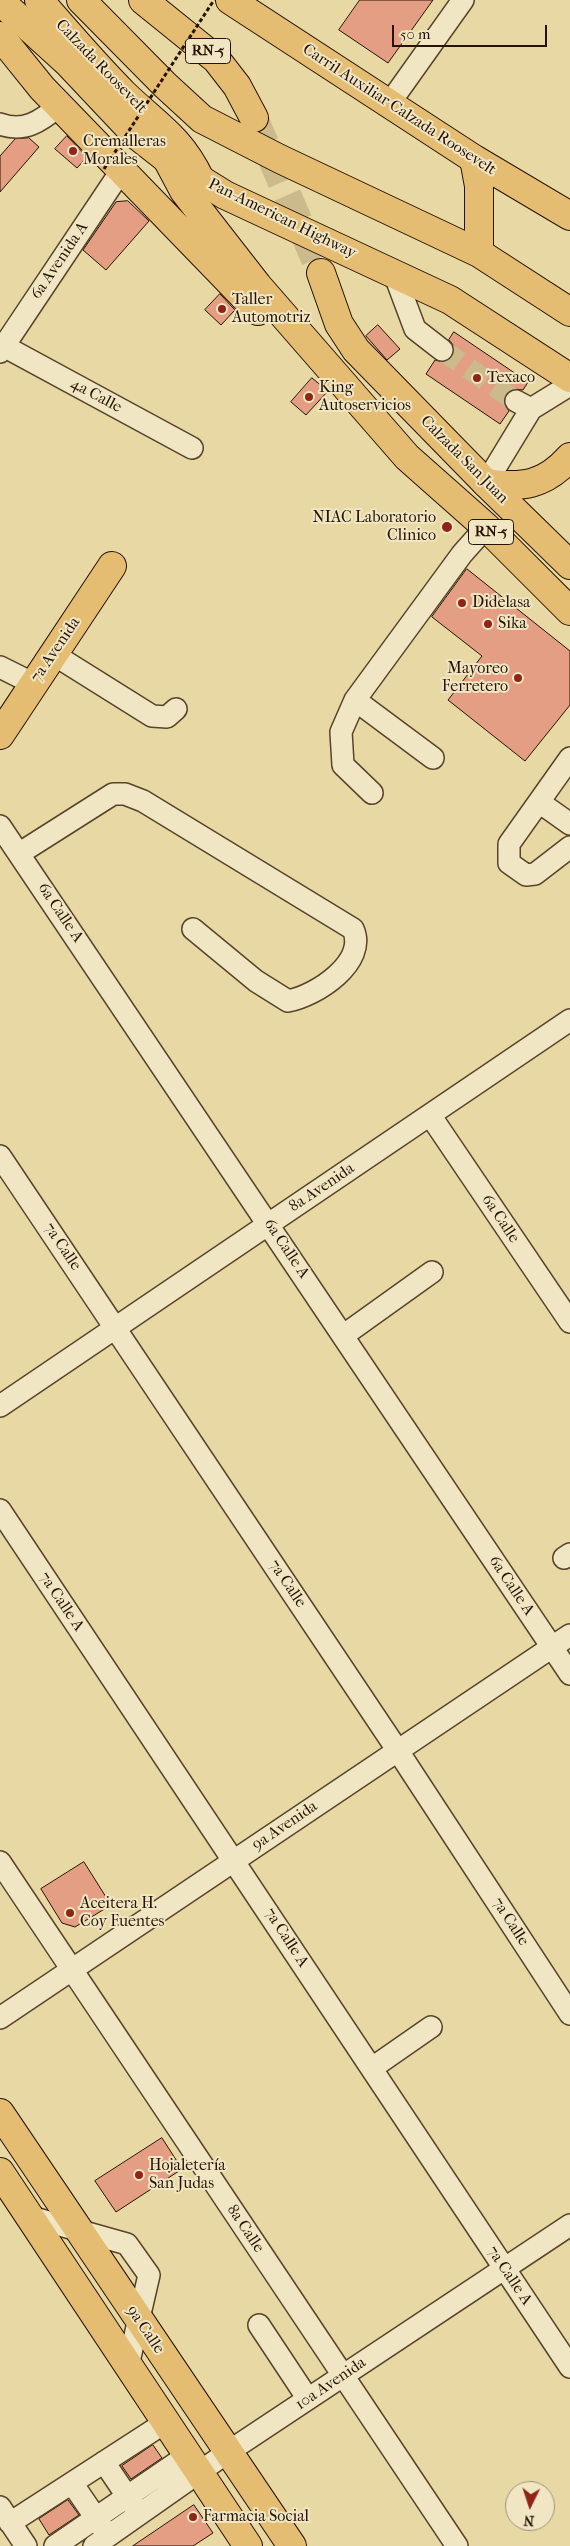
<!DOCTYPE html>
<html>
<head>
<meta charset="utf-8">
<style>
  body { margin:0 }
  #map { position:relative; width:570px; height:2546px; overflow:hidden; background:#e8d8a4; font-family:"IM FELL French Canon",serif }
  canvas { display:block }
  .north { position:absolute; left:505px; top:2481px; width:50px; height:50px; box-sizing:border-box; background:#f0e6c4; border:1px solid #a09276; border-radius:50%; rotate:184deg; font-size:14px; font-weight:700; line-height:20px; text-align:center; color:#271301 }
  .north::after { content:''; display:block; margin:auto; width:18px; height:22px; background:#8f2418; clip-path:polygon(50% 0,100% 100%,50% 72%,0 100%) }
  .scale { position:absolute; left:392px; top:25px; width:155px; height:22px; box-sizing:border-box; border:2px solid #271301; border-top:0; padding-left:6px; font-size:15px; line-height:18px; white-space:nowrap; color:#271301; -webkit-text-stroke:4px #f0e6c4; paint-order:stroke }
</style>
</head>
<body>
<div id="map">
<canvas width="570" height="2546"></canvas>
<div class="north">N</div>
<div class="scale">50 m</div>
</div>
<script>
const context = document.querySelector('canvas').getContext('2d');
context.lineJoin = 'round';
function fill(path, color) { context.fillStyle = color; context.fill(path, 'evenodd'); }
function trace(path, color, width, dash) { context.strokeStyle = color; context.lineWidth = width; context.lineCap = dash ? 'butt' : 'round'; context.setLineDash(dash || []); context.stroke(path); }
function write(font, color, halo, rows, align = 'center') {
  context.font = font + ' "IM FELL French Canon",serif'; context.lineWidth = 4; context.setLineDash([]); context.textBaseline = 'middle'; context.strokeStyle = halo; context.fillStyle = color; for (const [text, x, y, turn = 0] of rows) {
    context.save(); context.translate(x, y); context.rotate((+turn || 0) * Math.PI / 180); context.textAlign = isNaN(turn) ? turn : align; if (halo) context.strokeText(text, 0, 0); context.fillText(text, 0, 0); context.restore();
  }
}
const building = new Path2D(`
  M360,0H433L388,63L339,30Z
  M67,136L87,157L77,168L55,149Z
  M29,138L39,147L0,192V156L15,139Z
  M128,201L149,221L106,270L83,250L116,202Z
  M220,294L235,310L221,325L205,310Z
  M378,325L400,349L387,360L366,336Z
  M454,332L528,382L523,390L515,389L505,395L504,402L509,411L500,424L426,374L435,360L446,362L452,357L454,346L449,340Z
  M312,378L328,391L306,415L291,402Z
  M467,569L570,651V705L525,761L448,700L482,656L432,617Z
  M84,1862L111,1905L75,1927L62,1923L41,1889Z
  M162,2138L182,2169L116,2212L95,2181Z
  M153,2445L162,2458L131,2479L122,2466Z
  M68,2500L79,2515L49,2535L39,2519Z
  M194,2505L213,2533L193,2546H133Z`);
fill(building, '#e49e83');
trace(building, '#271301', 1);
trace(new Path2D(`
  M442,350L516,401`), '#cbba8c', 21, [21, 11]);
trace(new Path2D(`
  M254,118L321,273`), '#cbba8c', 28, [28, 14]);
const minor = new Path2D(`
  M389,104L463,0
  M0,124C24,133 41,121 59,106
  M394,273L415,329L442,350
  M0,344L192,448
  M0,352L121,171
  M516,401L531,409L570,385
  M486,483L531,409
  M53,654L152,716L167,717L176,709
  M0,667L34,684
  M355,700L433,758
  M570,758L509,844V863L526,875L535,874L570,847
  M372,793L343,765L341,732L355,700L462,554L486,527
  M539,802L570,824
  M0,826L570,1674
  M20,853L113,794H125L143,801L353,929C368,962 316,996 288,1001L256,981L193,929
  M430,1115L570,1322
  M0,1156L398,1751L570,2014
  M344,1335L432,1272
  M0,1406L570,1020
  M0,1510L570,2367
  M564,1558L570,1554
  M0,1862L457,2546
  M0,2018L570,1635
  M372,2068L431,2027
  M31,2217L127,2244L149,2275L128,2366
  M259,2325L308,2399
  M104,2462L135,2508
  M72,2483L104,2530
  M0,2507L26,2546
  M10,2523L166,2422
  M55,2546L188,2455
  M94,2546L228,2452L570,2225`);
const major = new Path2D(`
  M39,0C67,32 94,64 124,94C156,125 180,137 200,179
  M143,0L216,59L237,86L254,118
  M230,0L474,159L570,216
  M0,36L42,88L258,311
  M167,159L184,191L258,286L407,457L486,527L570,611
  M321,273L339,324L356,350L486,483L570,565
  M0,735L112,566
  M0,2113L292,2546
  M0,2172L248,2546`);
const highway = new Path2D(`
  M81,0L165,85L202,119L280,159L479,253L570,312
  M0,1L68,63L135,134L167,159L225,195L450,300L570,378
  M474,159L479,186V253
  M486,483C522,488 544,486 570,457`);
trace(minor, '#57442a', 24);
trace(major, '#271301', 30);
trace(highway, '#271301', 30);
trace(minor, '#f0e6c4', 21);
trace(major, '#e4bc72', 28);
trace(highway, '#e4bc72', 28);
trace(new Path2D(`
  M104,169L214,0`), '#271301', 3, [4, 2.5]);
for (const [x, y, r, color] of [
  [73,151,5,"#8f2418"],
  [222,309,5,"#8f2418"],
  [477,378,5,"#8f2418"],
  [309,397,5,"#8f2418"],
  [447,527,6,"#8f2418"],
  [462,603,5,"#8f2418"],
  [488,624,5,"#8f2418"],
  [518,678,5,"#8f2418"],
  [70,1913,5,"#8f2418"],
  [139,2175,5,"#8f2418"],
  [193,2517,5,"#8f2418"]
]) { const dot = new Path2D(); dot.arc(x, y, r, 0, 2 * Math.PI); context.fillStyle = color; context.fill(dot); trace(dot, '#f0e6c4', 2); }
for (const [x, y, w] of [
  [208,51,45],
  [491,532,45]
]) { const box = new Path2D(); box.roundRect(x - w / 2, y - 12.5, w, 25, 4); context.fillStyle = '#f0e6c4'; context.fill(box); trace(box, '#271301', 1); }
write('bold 15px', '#271301', null, [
  ["RN-5",208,51],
  ["RN-5",491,532]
]);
write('16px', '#271301', '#f0e6c4', [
  ["Calzada Roosevelt",101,67,46],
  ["Carril Auxiliar Calzada Roosevelt",399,110,33],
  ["Pan-American Highway",282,219,26],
  ["6a Avenida A",60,261,-56],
  ["4a Calle",96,396,28],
  ["Calzada San Juan",464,460,45],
  ["7a Avenida",56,650,-56],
  ["6a Calle A",60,913,56],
  ["8a Avenida",322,1188,-34],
  ["6a Calle",500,1219,56],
  ["7a Calle",62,1247,56],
  ["6a Calle A",286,1249,56],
  ["7a Calle",287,1584,56],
  ["6a Calle A",511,1586,56],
  ["7a Calle A",61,1602,56],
  ["9a Avenida",285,1826,-34],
  ["7a Calle",510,1922,57],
  ["7a Calle A",286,1938,57],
  ["8a Calle",245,2229,56],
  ["7a Calle A",509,2276,56],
  ["9a Calle",145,2330,56],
  ["10a Avenida",331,2384,-34]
]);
write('16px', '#271301', '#f0e6c4', [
  ["Cremalleras",83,142],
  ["Morales",83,160],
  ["Taller",232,300],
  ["Automotriz",232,318],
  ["Texaco",487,378],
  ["King",319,388],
  ["Autoservicios",319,406],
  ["NIAC Laboratorio",436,518,"right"],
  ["Clinico",436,536,"right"],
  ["Didelasa",472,603],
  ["Sika",498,624],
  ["Mayoreo",508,669,"right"],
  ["Ferretero",508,687,"right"],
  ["Aceitera H.",80,1904],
  ["Coy Fuentes",80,1922],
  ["Hojaletería",149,2166],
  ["San Judas",149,2184],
  ["Farmacia Social",203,2517]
], 'left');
</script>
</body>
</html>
